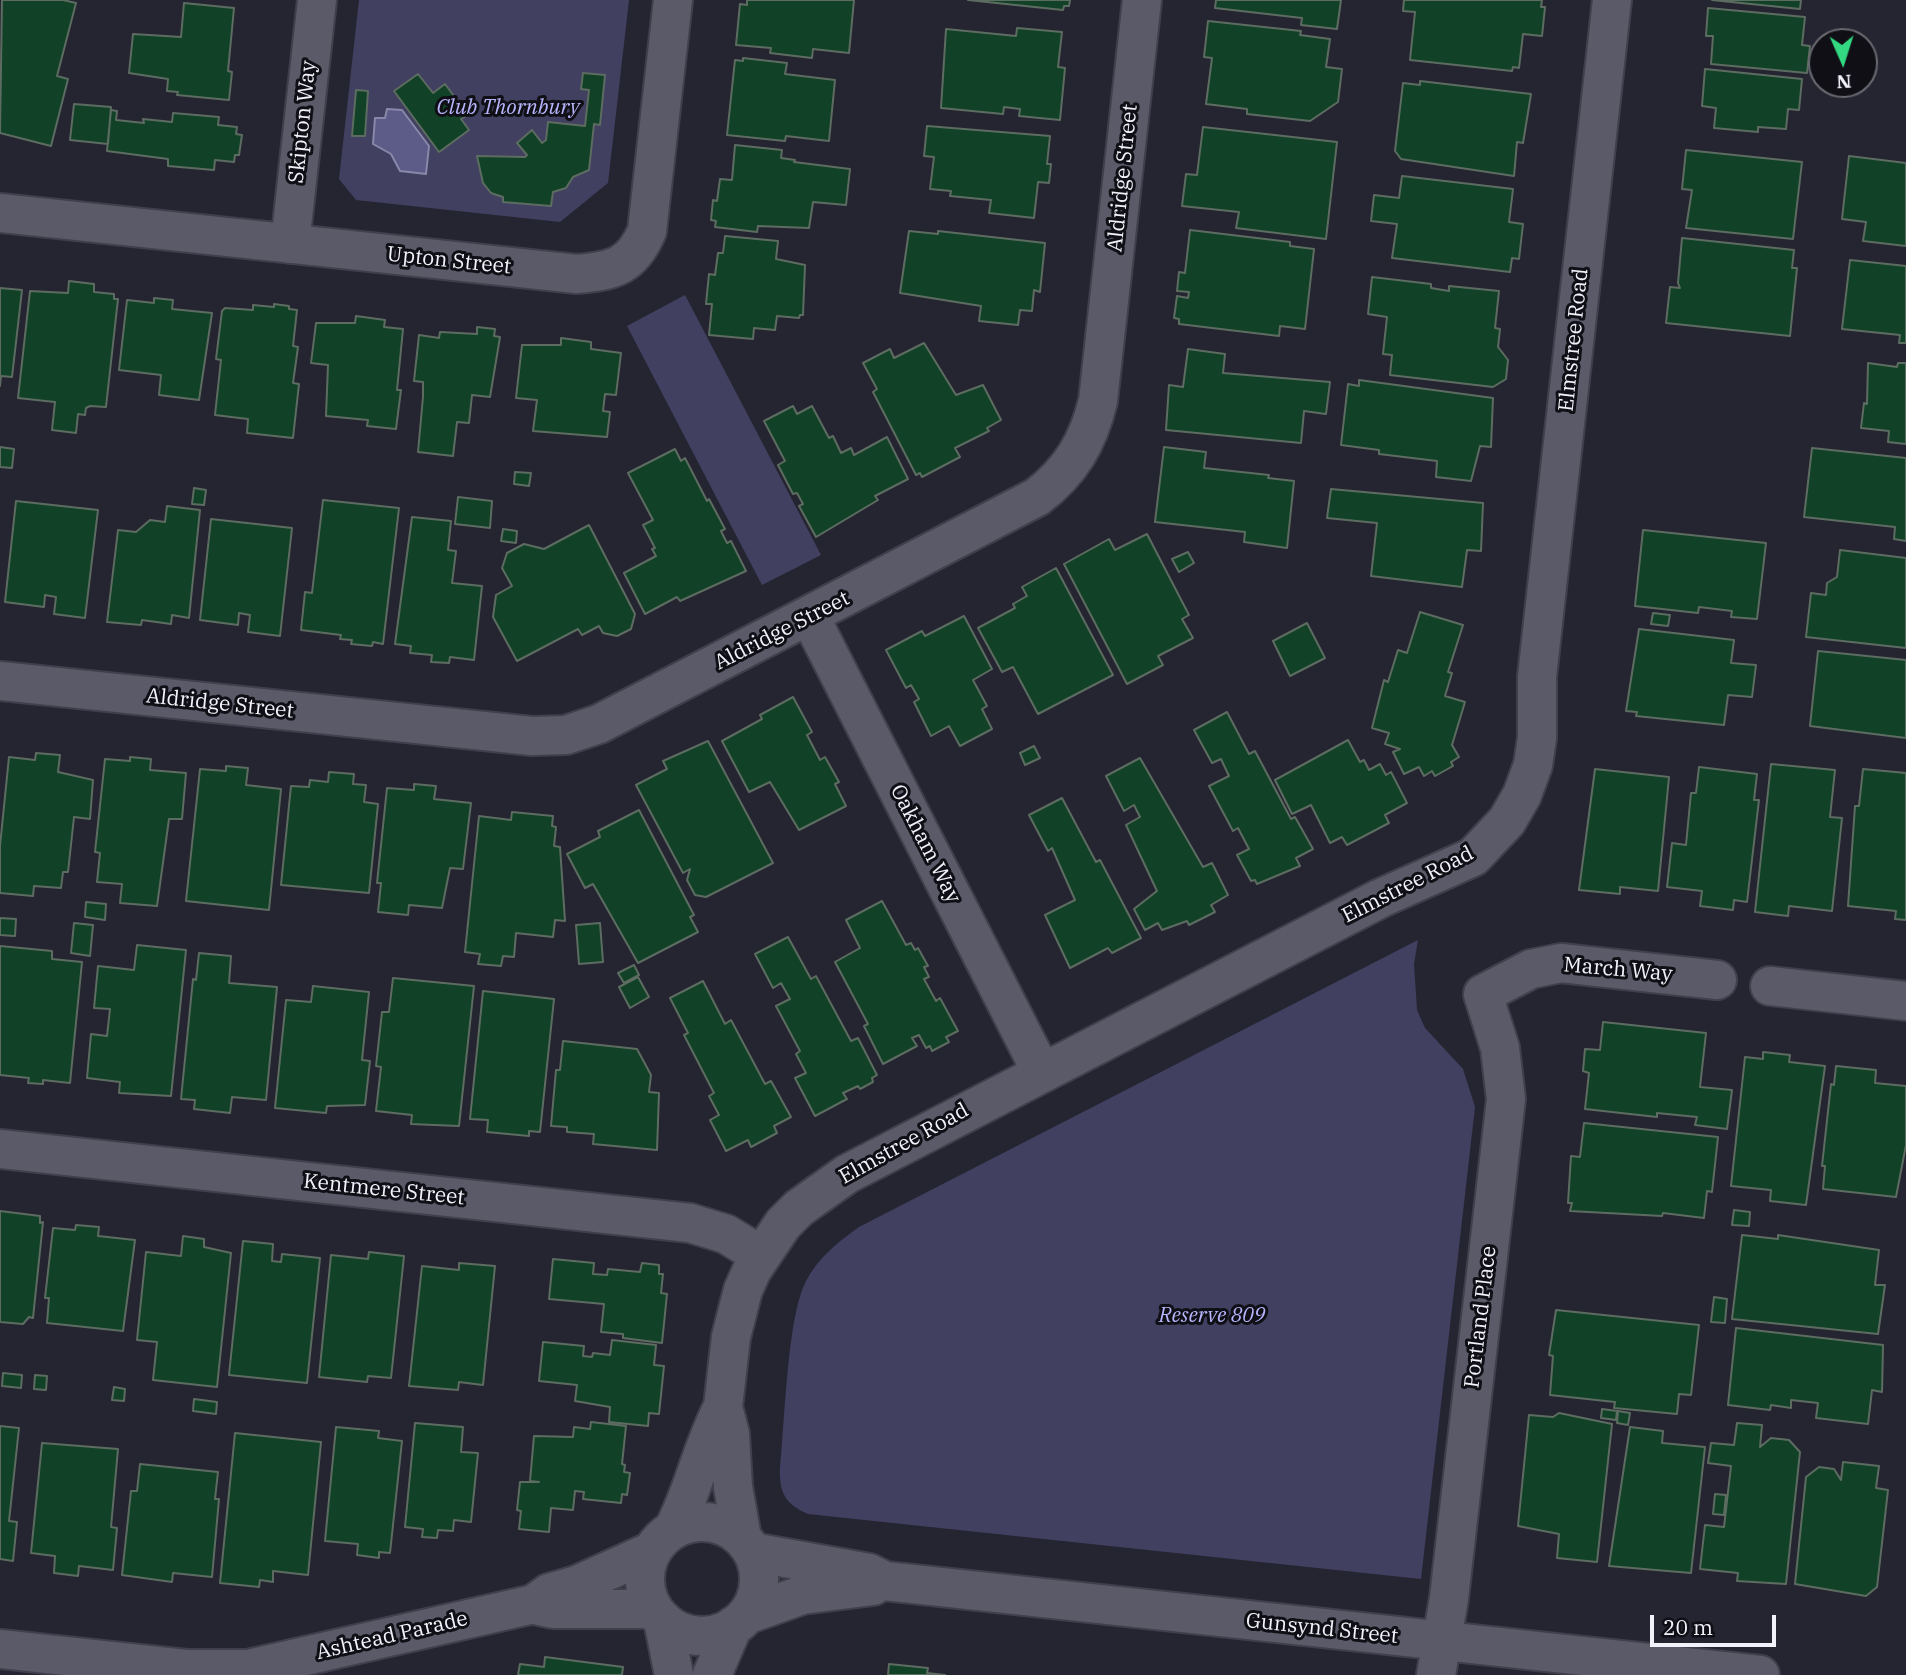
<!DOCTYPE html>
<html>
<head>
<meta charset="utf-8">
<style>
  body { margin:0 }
  #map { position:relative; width:1906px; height:1675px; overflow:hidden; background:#252532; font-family:"IBM Plex Serif",serif }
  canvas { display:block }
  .north { position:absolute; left:1808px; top:28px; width:70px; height:70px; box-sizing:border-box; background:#0f0f15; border:2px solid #6a6a71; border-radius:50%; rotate:177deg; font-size:19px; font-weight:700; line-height:28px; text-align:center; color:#f2f2fb }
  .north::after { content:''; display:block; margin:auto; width:24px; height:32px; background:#32d882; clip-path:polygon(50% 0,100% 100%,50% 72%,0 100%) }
  .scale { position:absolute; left:1650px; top:1615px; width:126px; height:32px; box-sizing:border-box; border:4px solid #f2f2fb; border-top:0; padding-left:9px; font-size:21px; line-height:24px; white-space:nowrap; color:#f2f2fb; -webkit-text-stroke:5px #0f0f15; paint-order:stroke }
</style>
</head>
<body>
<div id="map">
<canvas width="1906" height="1675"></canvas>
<div class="north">N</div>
<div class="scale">20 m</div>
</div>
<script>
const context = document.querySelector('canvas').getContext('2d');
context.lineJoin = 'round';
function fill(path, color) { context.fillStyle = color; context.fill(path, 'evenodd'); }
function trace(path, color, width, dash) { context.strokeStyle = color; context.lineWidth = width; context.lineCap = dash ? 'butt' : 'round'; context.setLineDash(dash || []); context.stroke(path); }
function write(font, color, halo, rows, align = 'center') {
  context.font = font + ' "IBM Plex Serif",serif'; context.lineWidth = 6; context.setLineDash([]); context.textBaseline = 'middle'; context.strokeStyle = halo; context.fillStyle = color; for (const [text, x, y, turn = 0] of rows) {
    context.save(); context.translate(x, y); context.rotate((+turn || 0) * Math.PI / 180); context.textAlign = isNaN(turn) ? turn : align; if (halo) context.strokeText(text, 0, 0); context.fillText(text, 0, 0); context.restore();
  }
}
fill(new Path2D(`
  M359,0H629L608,183L560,222L356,200L339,179Z
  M685,295L821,555L762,585L627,326Z
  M1418,940L1414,964L1417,1010L1425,1028L1463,1069L1475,1107L1421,1579L808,1514C785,1504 779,1492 780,1468C785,1422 787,1318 806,1281C818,1258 838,1242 859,1227Z`), '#414060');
const water = new Path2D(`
  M387,109L402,110L429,146L426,174L400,171L391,154L373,144L375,118H385Z`);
fill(water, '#5d5b87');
trace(water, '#8a88aa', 2);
const building = new Path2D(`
  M2,0H63L76,3L57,76L68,79L51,146L0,133Z
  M747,0H854L849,53L813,49L812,58L770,53L771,48L736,45L740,4L747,5Z
  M968,0H1070L1069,6H1064L1063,10Z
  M1216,0H1341L1337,29L1301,25L1302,18L1215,8Z
  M1404,0H1542L1541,7H1545L1542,36L1523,34L1519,68L1513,67L1512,71L1410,60L1415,12L1403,11Z
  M1712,0H1801L1800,9Z
  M184,3L234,8L228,71L232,72L229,100L177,95L178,92L167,91L168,79L129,73L133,34L181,37Z
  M1708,8L1805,17L1802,45L1810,46L1807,73L1711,64L1713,36H1706Z
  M1208,21L1301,31L1300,35L1330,39L1326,67L1342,69L1338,102L1310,121L1247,114V109L1206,104L1212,58L1204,57Z
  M1017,28L1062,32L1058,67L1065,68L1060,120L1019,116L1020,109L1004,107L1003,114L941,108L946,29L1016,36Z
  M743,58L787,63L785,74L835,80L829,141L786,136L785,141L727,135L735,60L743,61Z
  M1705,69L1802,79L1799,110L1788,109L1786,129L1758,127V132L1714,128L1716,108L1702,106Z
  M583,73L605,75L600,125L594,124L589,170L573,177L566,188L553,192L551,206L503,202V197L491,193L483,183L477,156L525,157L527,155L517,143L532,130L542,143L546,140L548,122L585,126L589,90L581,89Z
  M418,74L433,93L445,84L468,115L461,119L469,130L439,152L394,91Z
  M1420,81L1531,94L1523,143L1517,142L1514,176L1401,159L1395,151L1403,83L1420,85Z
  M356,90L368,91L365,136H352Z
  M74,104L111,107L108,144L70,140Z
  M111,110L117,111L116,120L144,123L143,119L172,122L173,113L219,117L218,125L237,127L236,134L242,135L239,155H235L234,162L215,160L214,170L168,166V159L107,151Z
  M927,126L1050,136L1047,164H1051L1049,183L1038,182L1034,218L989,213L991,200L950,196L951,191L930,189L934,157L924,156Z
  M1203,127L1337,142L1326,239L1236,228L1239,212L1182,206L1186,174L1197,175Z
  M735,145L782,150L781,158L795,160L794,162L850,169L846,205L813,202L809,228L758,226L757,232L715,227L716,221L711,220L713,200L717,201L720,179L732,180Z
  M1686,150L1802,162L1793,239L1686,228L1692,190L1682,189Z
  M1849,156L1906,163V246L1863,241L1866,222L1842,219Z
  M1402,176L1513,189L1509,222L1523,224L1519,259L1512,258L1510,272L1392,258L1397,224L1371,221L1374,195L1399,198Z
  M1190,230L1290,242V246L1314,249L1305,329L1280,326L1279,336L1179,324V319L1174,318L1177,296L1188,298L1189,292L1177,291L1179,272L1185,273Z
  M909,231L938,234V231L1045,243L1040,292L1034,290L1032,311L1020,310L1018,325L979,321L981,306L900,293Z
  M725,236L778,241L776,259L805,265L803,315H800L799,318L777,316L775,330L754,328L753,339L709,335L712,304H706L709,274L715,275L718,253H723Z
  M1682,238L1794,250L1792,268H1797L1790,336L1666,323L1670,287L1680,288L1678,283Z
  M1850,260L1906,266V343H1899L1900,335L1842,329Z
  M1372,277L1431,284V288L1449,291V286L1499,291L1495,328L1500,329L1498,347L1508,360L1506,379L1493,387L1390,375L1392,355L1383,354L1387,317L1368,314Z
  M69,281L94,284V292L114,294V299H118L106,407L90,406L86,408L85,415L78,414L76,433L52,430L55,402L18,398L30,291L68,293Z
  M0,288L22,290L12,377L1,376L0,386Z
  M154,298L173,300L172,309L212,313L199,400L159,395L161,375L119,370L127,300L154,303Z
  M274,304L289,306V309L297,310L293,346L298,347L293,383L299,384L293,438L247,433L248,419L215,415L221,360L216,359L222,311L225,308L253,310V305L274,307Z
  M356,316L385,320L384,327L403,329L397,390H401L396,429L367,426L368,420L326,416L328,365L311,363L316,323H355Z
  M477,327L495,329L494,336L500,337L490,397L472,395L469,423L457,422L453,456L418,452L423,397V382L414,381L419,335L439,338L440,332L477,334Z
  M561,338L591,342V349L621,353L616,395L605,394L603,411L610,412L607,437L533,431L537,400L516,398L522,345H561Z
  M924,343L956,395L983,385L1001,420L987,428L989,431L955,448L960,457L922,477L920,473L916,475L873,392L877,389L863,363L890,349L894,358Z
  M1188,349L1225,354L1223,373L1330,382L1326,414L1304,411L1301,443L1166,430L1169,385L1183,387Z
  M1868,363L1897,367L1898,363H1906V444L1888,442L1889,431L1861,428L1864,403L1867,404Z
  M1359,380L1493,398L1491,447L1480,446L1471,481L1436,477L1437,461L1379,454V450L1341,445L1348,384L1359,386Z
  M793,406L797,414L812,406L829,438L833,436L841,453L851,448L854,455L887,437L908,479L875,496L878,500L816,537L799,506L803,504L797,493L793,494L778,465L785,461L764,421Z
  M0,447L14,449L12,468L0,467Z
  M1164,447L1206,452L1204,468L1269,475L1268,478L1294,481L1287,548L1244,542L1245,532L1155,522Z
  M1812,448L1906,458V541L1894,539L1895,527L1804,517Z
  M675,449L681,461L685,458L707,501L709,499L725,529L721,531L727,543L731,541L746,571L680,601L677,597L645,614L624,573L656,556L652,549L655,548L643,525L653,520L628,473Z
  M515,472L531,473L529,486L514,484Z
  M194,488L206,490L204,505L192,504Z
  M1331,489L1483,503L1481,551L1467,550L1462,587L1371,576L1377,523L1327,518Z
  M458,497L492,501L490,528L455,524Z
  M323,500L399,508L383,644L373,642L372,646L351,644L352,640L340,639L341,635L301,630L305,592L312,593Z
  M16,501L98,510L85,618L54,614L56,597L45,595L44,607L5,602Z
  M167,506L200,510L189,618L172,615L171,624L142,620L141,625L107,622L118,530L136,532L150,520L165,522Z
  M412,517L451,521L448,550L456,551L452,583L482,586L474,660L450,657L449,663L431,662L432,655L410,653L411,646L395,644Z
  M211,519L292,528L280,636L248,632L250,615L239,613L238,625L200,620Z
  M589,525L635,614L631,629L617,636L603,633L599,626L582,635L578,629L517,661L493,617L496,595L512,586L502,568L507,553L524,544L544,549Z
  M503,529L517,531L516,543L501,541Z
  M1643,530L1766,543L1757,619L1731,617L1732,611L1699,607L1698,613L1635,606Z
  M1147,534L1189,615L1182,619L1193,638L1158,656L1163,665L1127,684L1064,564L1109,539L1115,550Z
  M1840,550L1906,558V648L1806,637L1811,593L1826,595L1827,583L1837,577Z
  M1188,552L1194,563L1179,572L1172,559Z
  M1056,568L1113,675L1038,714L1013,667L1002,672L978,628L1015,608L1013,604L1027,596L1022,587Z
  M1420,612L1463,625L1448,672L1452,673L1445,696L1465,702L1452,745L1459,757L1451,762L1453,766L1435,776L1432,771L1424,776L1419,767L1404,774L1393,752L1400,749L1385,744L1389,733L1372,728L1384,680L1388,682L1398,650L1407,653Z
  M1653,613L1670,615L1668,626L1651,624Z
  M964,616L992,669L973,680L987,706L982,709L992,729L960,746L949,726L931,736L914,702L919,699L911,685L906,688L886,650L922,631L925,636Z
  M1307,623L1325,658L1290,676L1273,641Z
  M1639,629L1734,640L1731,663L1756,665L1752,697L1728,695L1724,725L1636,716L1637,712L1626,711Z
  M1818,651L1906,660V738L1810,726Z
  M793,697L812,732L807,735L820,760L825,757L839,782L835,784L846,806L799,830L770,782L749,792L722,741L762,719L760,715Z
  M1227,712L1249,754L1255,751L1291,819L1295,817L1313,849L1296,858L1300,866L1257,884L1255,880L1251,881L1237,855L1249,849L1238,828L1233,831L1209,786L1229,776L1221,759L1212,763L1194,730Z
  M1348,740L1360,762L1364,760L1369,770L1380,764L1386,775L1391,772L1407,803L1385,815L1389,823L1347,845L1342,837L1330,843L1311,805L1292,814L1275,780Z
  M708,741L773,863L706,897L695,895L687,880L690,869L683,873L636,785L667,769L663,761Z
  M1034,746L1040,758L1025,765L1020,753Z
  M36,753L60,755L58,772L93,780L90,819L74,817L68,872H63L61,888L34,886L33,896L0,893V846L9,757L35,760Z
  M130,757L151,759L150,770L186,773L182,819H169L157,906L120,903L122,884L97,882L100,853L95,852L105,759L130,761Z
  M1140,758L1203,867L1212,863L1228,895L1211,905L1215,912L1189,925L1187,921L1162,930L1158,923L1145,930L1134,909L1157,891L1126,825L1140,817L1134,805L1124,811L1106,776Z
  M1771,764L1835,770L1830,817L1842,818L1832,911L1789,906L1788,916L1755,912Z
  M226,766L248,768L246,785L281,789L269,910L186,901L200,769L226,771Z
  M1699,767L1757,774L1754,800H1759L1747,902L1734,900L1733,910L1700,906L1702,891L1667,887L1672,843L1686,845L1691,793H1696Z
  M1595,769L1669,777L1658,891L1620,887V894L1579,890Z
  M1863,769L1906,773V920L1895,919L1896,911L1848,906L1855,806H1859Z
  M329,772L354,774L353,784L366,785L364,802L378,804L369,893L281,885L291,786L309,787L310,780L328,782Z
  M414,784L436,786L434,799L471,803L463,869L450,868L442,908L409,905L408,915L378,912L381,883H377L387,788L414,790Z
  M1062,798L1096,862L1100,860L1141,938L1112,953L1108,948L1070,968L1045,915L1075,900L1052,848L1048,851L1029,815Z
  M639,810L694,915L690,917L698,932L638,963L593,884L585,888L567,854L600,837L598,831Z
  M512,812L553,816L552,826L556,827L554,846L560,847L565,921L555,920L553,937L516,933L514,957L503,956L501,966L478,964L480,954L465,952L479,816L511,820Z
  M882,901L906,945L911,943L915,950L918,948L928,966L924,967L929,977L924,979L936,1001L940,998L958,1031L946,1037L949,1042L932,1051L930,1046L926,1048L919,1035L912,1038L917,1046L883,1064L864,1026L868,1024L835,962L860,948L846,920Z
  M86,902L106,904L105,920L85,917Z
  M0,918L16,919L15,936L0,935Z
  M74,923L93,925L90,956L71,953Z
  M600,923L603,962L579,964L576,925Z
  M788,937L811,979L816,976L851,1041L858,1038L877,1075L872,1078L873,1082L860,1089L858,1086L843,1093L847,1099L815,1116L795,1078L806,1073L796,1054L800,1051L776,1006L790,999L781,983L773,988L755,954Z
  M137,945L186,950L171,1096L119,1093L120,1082L87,1078L91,1034L107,1036L110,1009L94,1008L98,966L134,970Z
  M0,946L52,951V959L82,962L70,1083L43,1080V1084L28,1083L29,1078L0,1075Z
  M199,953L231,956L229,983L277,987L266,1100L232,1097L230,1113L194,1109L195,1100L181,1099L193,979L196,980Z
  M634,965L639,975L624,983L618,973Z
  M638,977L649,997L630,1008L619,987Z
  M393,978L474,986L459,1126L411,1124L412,1115L376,1111L381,1067L376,1066L382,1012H389Z
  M703,981L725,1024L731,1020L765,1084L771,1081L791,1117L774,1126L777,1133L751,1147L748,1140L726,1151L710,1120L719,1115L709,1096L714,1093L684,1035L688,1033L670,998Z
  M313,986L369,992L362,1060L370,1061L365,1105L327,1106L326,1113L275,1108L286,1000L311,1002Z
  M483,991L554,999L540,1132L529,1131V1136L487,1132L488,1120L470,1119Z
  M1603,1022L1706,1033L1700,1087L1732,1090L1727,1129L1695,1125L1697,1117L1657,1113V1117L1585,1109L1589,1073L1583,1071L1585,1049L1600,1050Z
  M563,1041L637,1049L651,1075L649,1092L659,1093L657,1150L593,1144L594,1134L567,1132V1127L551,1126L556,1070H560Z
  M1763,1052L1790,1055L1789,1062L1825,1066L1806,1205L1770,1201L1771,1190L1731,1186L1745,1057L1763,1059Z
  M1836,1066L1876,1070L1875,1083L1906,1086V1145L1896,1197L1823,1189L1825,1166H1822L1831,1084L1834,1085Z
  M1584,1123L1718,1137L1712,1192L1707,1191L1704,1218L1663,1213L1662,1216L1570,1211L1572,1203H1568L1571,1156L1580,1157Z
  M1734,1210L1750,1212L1749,1226L1732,1225Z
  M0,1211L40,1216V1223L43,1222L33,1318L29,1317L23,1324L0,1322Z
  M76,1225L99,1227L98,1236L135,1240L123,1331L47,1323L49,1298H45L53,1228L75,1230Z
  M1742,1235L1778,1239V1235L1879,1250L1875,1285H1885L1878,1334L1732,1319Z
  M183,1236L204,1239V1247L231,1253L217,1387L153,1380L157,1342L137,1340L146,1252L181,1256Z
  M243,1241L273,1244L272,1261L281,1262L282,1254L320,1258L307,1383L229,1375Z
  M369,1252L404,1256L391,1378L368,1376L367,1382L319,1377L331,1255L368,1259Z
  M553,1259L594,1263L593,1274L607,1275L608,1269L640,1272L642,1263L659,1265V1274H663L661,1293L667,1294L662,1343L623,1338V1334L601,1332L604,1304L549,1299Z
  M459,1263L495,1266L483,1385L459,1382L458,1390L409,1386L422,1266L459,1270Z
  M1714,1297L1727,1299L1725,1323L1711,1322Z
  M1556,1310L1699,1325L1691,1395L1679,1394L1677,1414L1614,1408L1615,1402L1550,1395L1553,1356L1549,1355Z
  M1736,1328L1883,1345L1882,1392L1872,1390L1868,1424L1816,1418L1818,1403L1791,1400V1408L1771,1405L1770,1410L1728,1405Z
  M612,1340L656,1345L654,1365L664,1366L659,1414L649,1413L648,1426L609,1422L610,1407L575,1401L577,1385L539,1381L543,1342L584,1346L583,1356L592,1357L593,1353L610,1355Z
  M3,1373L22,1375L21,1388L2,1386Z
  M35,1375L47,1376L46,1390L34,1389Z
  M114,1387L125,1389L124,1401L112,1400Z
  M194,1399L217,1402L216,1414L193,1411Z
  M1602,1409L1617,1411L1616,1420L1601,1418Z
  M1618,1411L1630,1413L1628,1425L1617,1423Z
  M1559,1413L1612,1424L1597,1562L1557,1558L1559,1534L1518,1526L1529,1415L1553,1417Z
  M591,1422L626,1426L622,1464L625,1465L624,1472L630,1473L627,1495L622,1494L621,1503L583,1499L584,1492L575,1491L573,1510L551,1508L549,1532L519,1529L521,1511L517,1510L520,1482H539L530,1481L534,1436L573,1437L574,1427L590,1429Z
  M415,1423L463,1427L461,1452L478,1453L471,1522L454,1520L453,1531L438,1530L437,1538L422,1537L423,1529L405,1527Z
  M1737,1423L1762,1425L1760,1447L1771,1438L1789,1440L1800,1452L1786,1584L1737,1581L1738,1573L1700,1569L1705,1525L1724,1527L1731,1466L1708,1463L1711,1443L1734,1445Z
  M0,1426L19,1428L9,1521L17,1522L13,1561L0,1559Z
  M336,1427L379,1431L378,1438L402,1441L390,1553L379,1552V1558L357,1555L358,1544L325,1541Z
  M1630,1427L1663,1431L1662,1443L1705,1447L1691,1573L1609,1566Z
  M235,1433L321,1442L308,1575L273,1571V1582L260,1580L259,1587L220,1583Z
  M42,1443L118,1449L111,1527L117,1528L113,1570L79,1566L78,1576L54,1573L55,1556L31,1553Z
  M1843,1462L1879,1466L1876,1488L1888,1490L1877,1587L1866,1596L1795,1584L1806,1477L1819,1467L1834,1469L1841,1480Z
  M140,1464L218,1472L215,1499H219L212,1577L173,1573L172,1582L122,1575L131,1491H137Z
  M1715,1494L1726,1495L1724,1515L1713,1514Z
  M545,1657L623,1667L622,1675H518L520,1664L544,1667Z
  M889,1664L928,1668L927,1673L945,1675H888Z`);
fill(building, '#114126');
trace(building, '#5d6c61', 2);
const minor = new Path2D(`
  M0,213L577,274C614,271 632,266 647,231L673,0
  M290,244L317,0
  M810,617L1041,1071
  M0,681L532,736L566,735L599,724L1037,497C1071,471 1088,442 1098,401L1142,0
  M1770,986L1906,1001
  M0,1149L690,1223L726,1234L760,1255
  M645 1579a57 57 0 1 1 114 0a57 57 0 1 1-114 0Z
  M673,1530C694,1490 702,1446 723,1407
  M742,1538L733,1487L730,1434L723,1407L731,1337L743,1290L752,1270L783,1224L799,1208L847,1174L1381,898L1473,857L1507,821L1522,795L1533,765L1537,738V677L1612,0
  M752,1552L869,1573L885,1581L1760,1675
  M539,1606L553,1609H653
  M746,1615L802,1595L873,1586
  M663,1620L674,1675
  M0,1649L186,1669H248L534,1604L549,1593L577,1585L652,1551
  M712,1675L733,1626
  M1436,1675L1449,1598L1506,1099L1500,1048L1483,994L1531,969L1561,963L1717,980`);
trace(minor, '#40404c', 42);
trace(minor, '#5a5a69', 38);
write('italic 21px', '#b7b5fc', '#0f0f15', [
  ["Club Thornbury",508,108],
  ["Reserve 809",1212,1316]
]);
write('21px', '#f2f2fb', '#0f0f15', [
  ["Skipton Way",303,122,-84],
  ["Aldridge Street",1123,178,-84],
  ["Upton Street",449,261,6],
  ["Elmstree Road",1574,340,-84],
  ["Aldridge Street",782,631,-27],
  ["Aldridge Street",220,704,6],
  ["Oakham Way",925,844,63],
  ["Elmstree Road",1408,885,-27],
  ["March Way",1618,970,5],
  ["Elmstree Road",904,1144,-29],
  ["Kentmere Street",384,1190,6],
  ["Portland Place",1481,1317,-83],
  ["Gunsynd Street",1322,1629,6],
  ["Ashtead Parade",392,1636,-13]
]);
</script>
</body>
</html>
